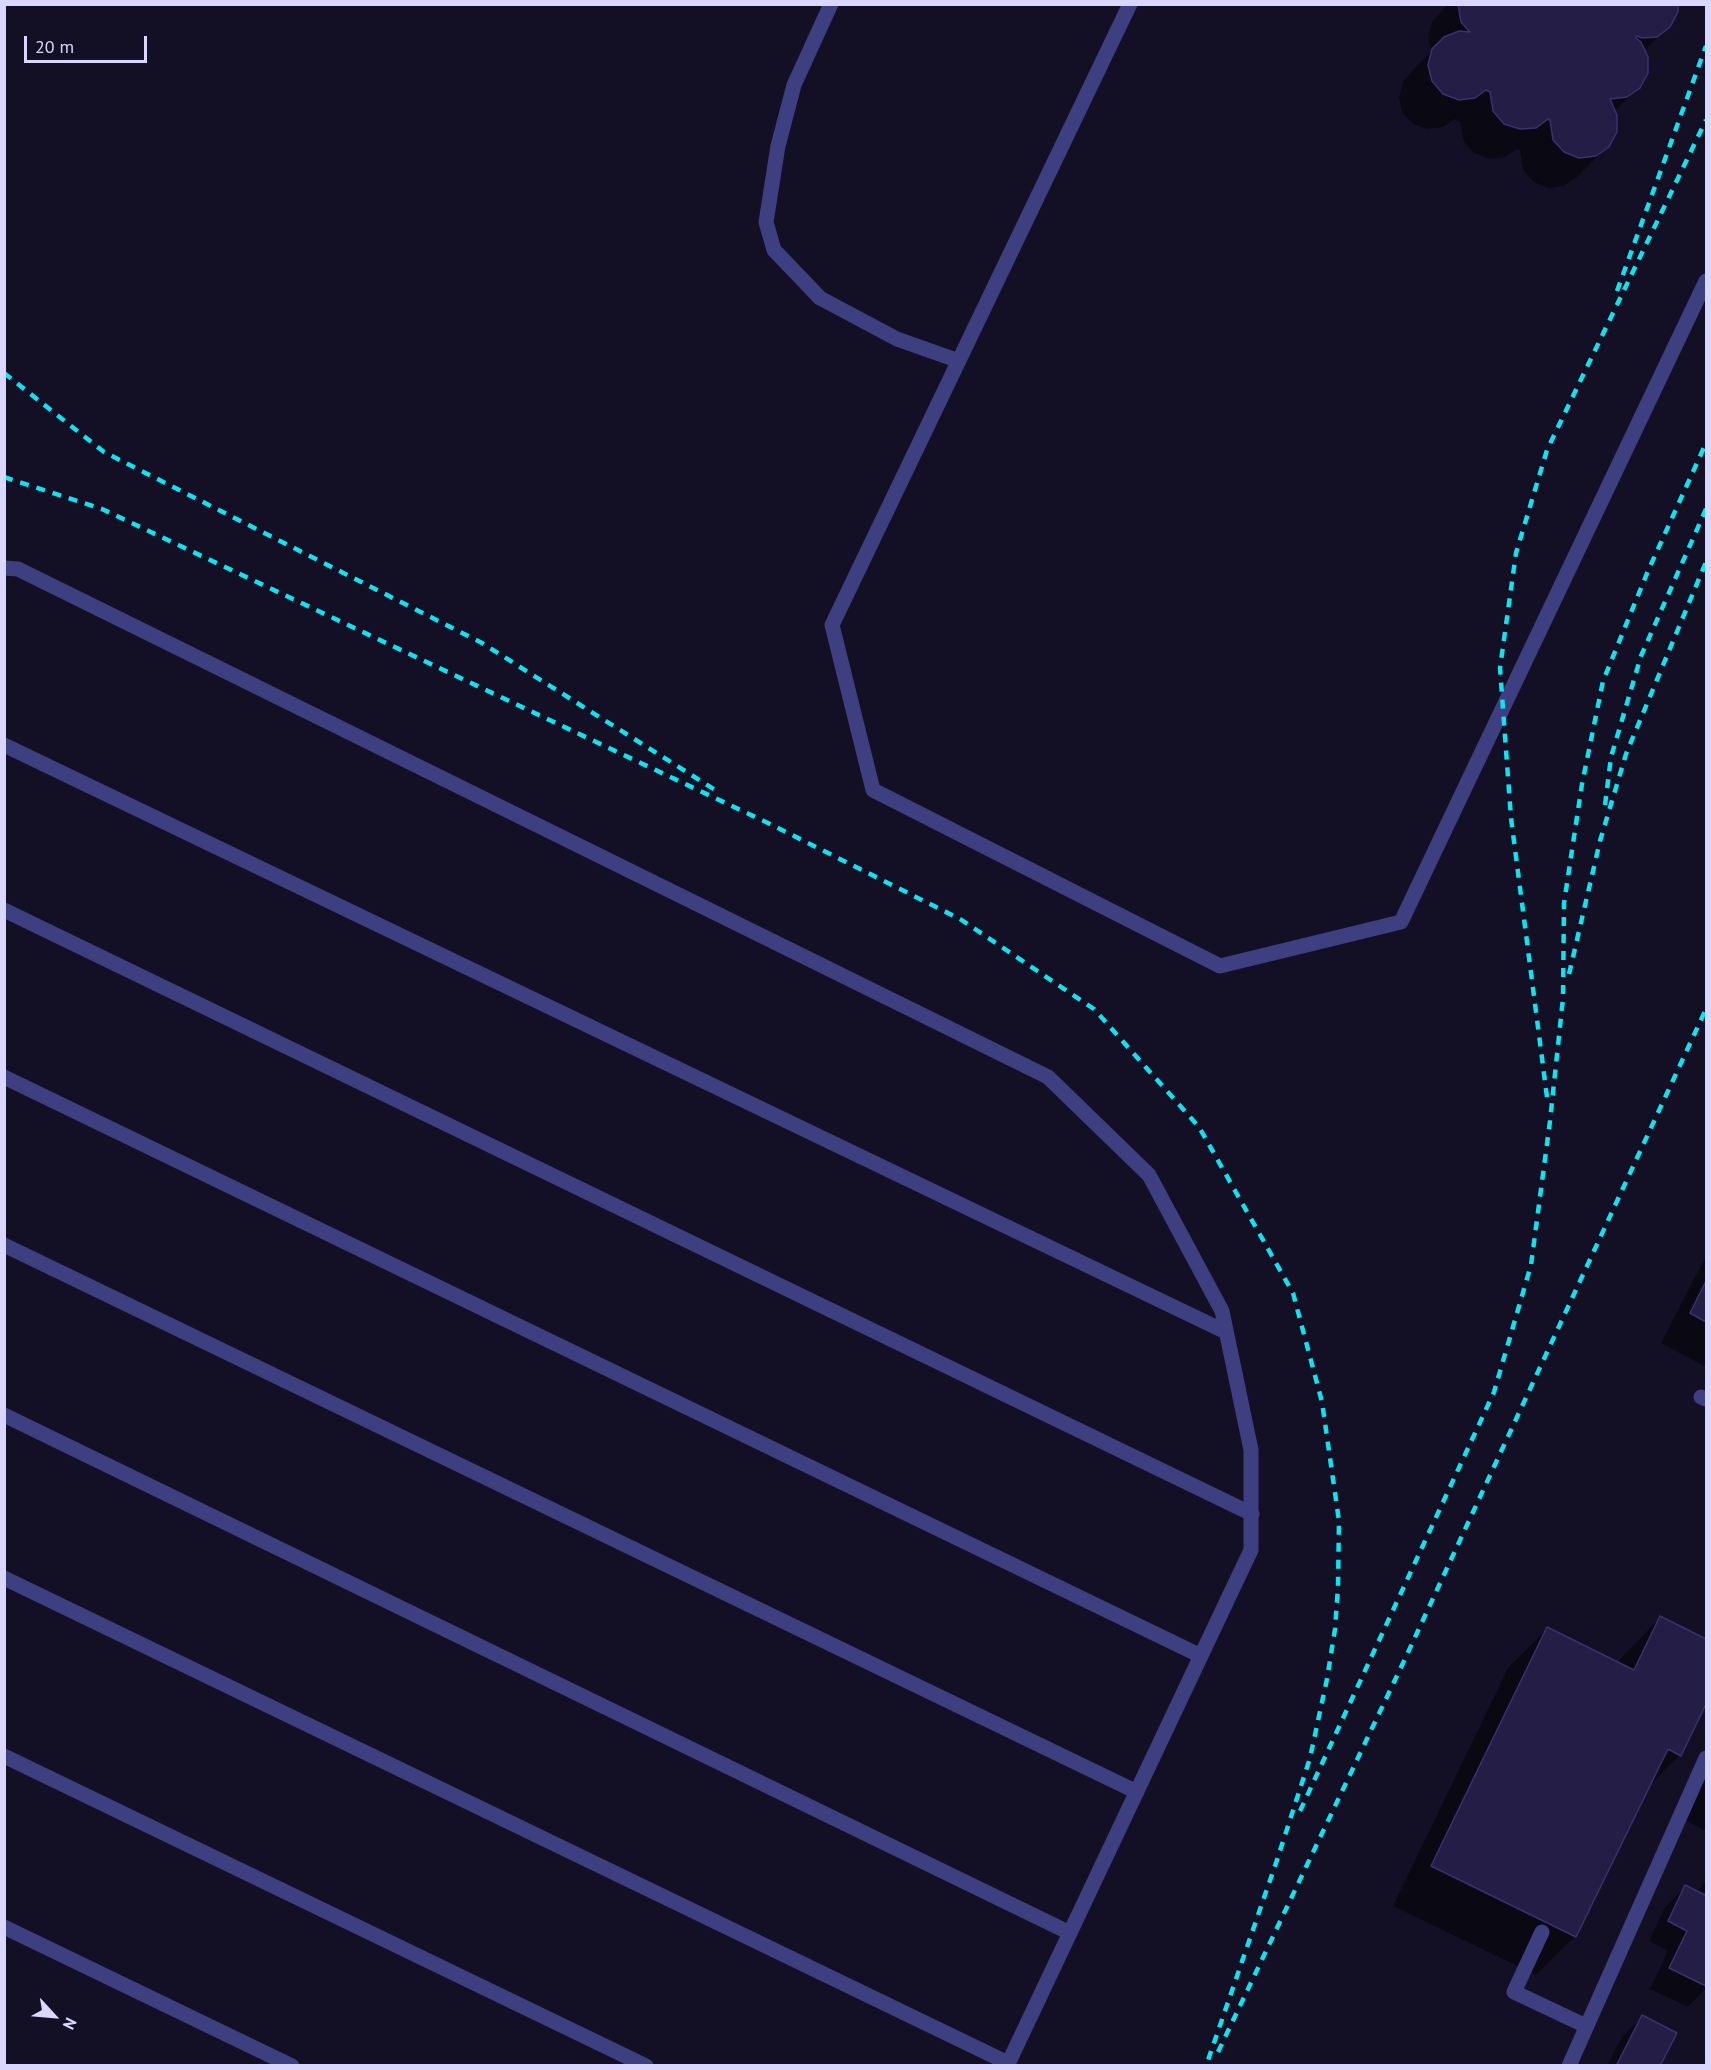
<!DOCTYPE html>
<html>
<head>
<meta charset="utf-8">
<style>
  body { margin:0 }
  #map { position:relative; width:1711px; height:2070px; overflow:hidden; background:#131025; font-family:"PT Sans",sans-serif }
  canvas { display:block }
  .frame { position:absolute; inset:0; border:6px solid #d9d7fd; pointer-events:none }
  .north { position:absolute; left:24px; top:1986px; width:60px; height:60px; -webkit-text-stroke:4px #131025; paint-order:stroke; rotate:116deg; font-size:16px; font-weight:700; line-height:24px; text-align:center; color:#d9d7fd }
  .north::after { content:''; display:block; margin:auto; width:21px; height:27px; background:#d9d7fd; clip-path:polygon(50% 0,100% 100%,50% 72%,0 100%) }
  .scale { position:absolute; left:24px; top:36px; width:123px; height:27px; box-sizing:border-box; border:3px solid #d9d7fd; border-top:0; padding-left:8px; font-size:18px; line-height:21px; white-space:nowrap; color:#d9d7fd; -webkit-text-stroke:4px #131025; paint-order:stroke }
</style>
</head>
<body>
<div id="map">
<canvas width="1711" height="2070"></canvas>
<div class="frame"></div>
<div class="north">N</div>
<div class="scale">20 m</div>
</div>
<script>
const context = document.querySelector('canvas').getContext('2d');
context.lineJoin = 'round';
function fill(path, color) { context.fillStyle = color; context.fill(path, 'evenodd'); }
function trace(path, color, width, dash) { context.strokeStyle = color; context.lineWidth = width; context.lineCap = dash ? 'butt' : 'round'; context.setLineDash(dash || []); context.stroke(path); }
fill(new Path2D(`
  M1448,4H1677L1669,26L1644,51L1639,87L1614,112L1608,146L1577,177L1564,186L1548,188L1534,182L1523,170L1520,150L1517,149L1505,157L1489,159L1474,153L1464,142L1460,122L1455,119L1443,127L1428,129L1413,124L1402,112L1399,97L1403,81L1431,51L1428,37L1432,22Z
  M1706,1256V1367L1661,1343Z
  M1660,1618L1706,1641V1701L1680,1755L1647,1788L1575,1936L1536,1975L1393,1906L1508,1668L1547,1629L1618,1663L1621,1658Z
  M1706,1776V1831L1685,1820Z
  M1706,1880V1988L1688,2007L1650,1989L1668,1951L1649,1941L1665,1907L1686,1887L1697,1892Z
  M1642,2017L1659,2066H1607L1622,2037Z`), '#0007');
const building = new Path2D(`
  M1458,4H1678V12L1670,27L1657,37L1642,38L1637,36L1636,38L1641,42L1648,57V73L1640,88L1627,97L1610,99L1617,115V132L1609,147L1596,156L1579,158L1564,152L1553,140L1550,120L1548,119L1536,128L1520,129L1504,124L1493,111L1490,92L1486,90L1475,98L1459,100L1443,94L1432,81L1428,65L1432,49L1444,37L1459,31L1470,32L1461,22Z
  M1706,1281V1322L1690,1313Z
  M1660,1616L1706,1639V1704L1681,1756L1668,1749L1576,1937L1431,1866L1547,1627L1634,1670Z
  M1685,1885L1705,1895L1706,1892V1986L1669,1968L1687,1931L1668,1921Z
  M1642,2015L1677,2033L1660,2066H1616Z`);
fill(building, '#241d45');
trace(building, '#3b316f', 1.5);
trace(new Path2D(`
  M831,4L794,85L778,146L766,222L774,250L820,298L897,339L959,361
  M1130,4L832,625L873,790L1220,966L1401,922L1706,281
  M4,568L18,569L1048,1077L1149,1175L1222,1311L1251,1450V1550L1007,2066
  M4,745L1226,1332
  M4,910L1252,1514
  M4,1077L1201,1656
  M4,1245L1137,1792
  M1701,1397L1706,1399
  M4,1415L1070,1933
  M4,1578L1008,2063
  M4,1756L646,2066
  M4,1927L292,2066
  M1542,1932L1514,1992L1586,2026
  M1569,2066L1706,1758`), '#3e3f81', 15);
trace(new Path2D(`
  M1617,291L1706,46
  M4,373L104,452L482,643L720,793
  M4,477L102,509L768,823L960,919L1094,1009L1199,1127L1293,1293L1322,1402L1339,1521L1338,1587L1335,1629L1327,1679L1310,1758L1277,1860L1206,2066
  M1605,805L1611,757L1641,656L1706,509
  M1569,974L1600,841L1626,754L1706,562
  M1547,1097L1511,818L1500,668L1516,553L1547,450L1706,120
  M1300,1811L1494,1392L1531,1265L1550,1121L1563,998L1564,903L1582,784L1603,681L1648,571L1706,443
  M1218,2052L1404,1661L1706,1009`), '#0ee4f1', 4.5, [9, 8]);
</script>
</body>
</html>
